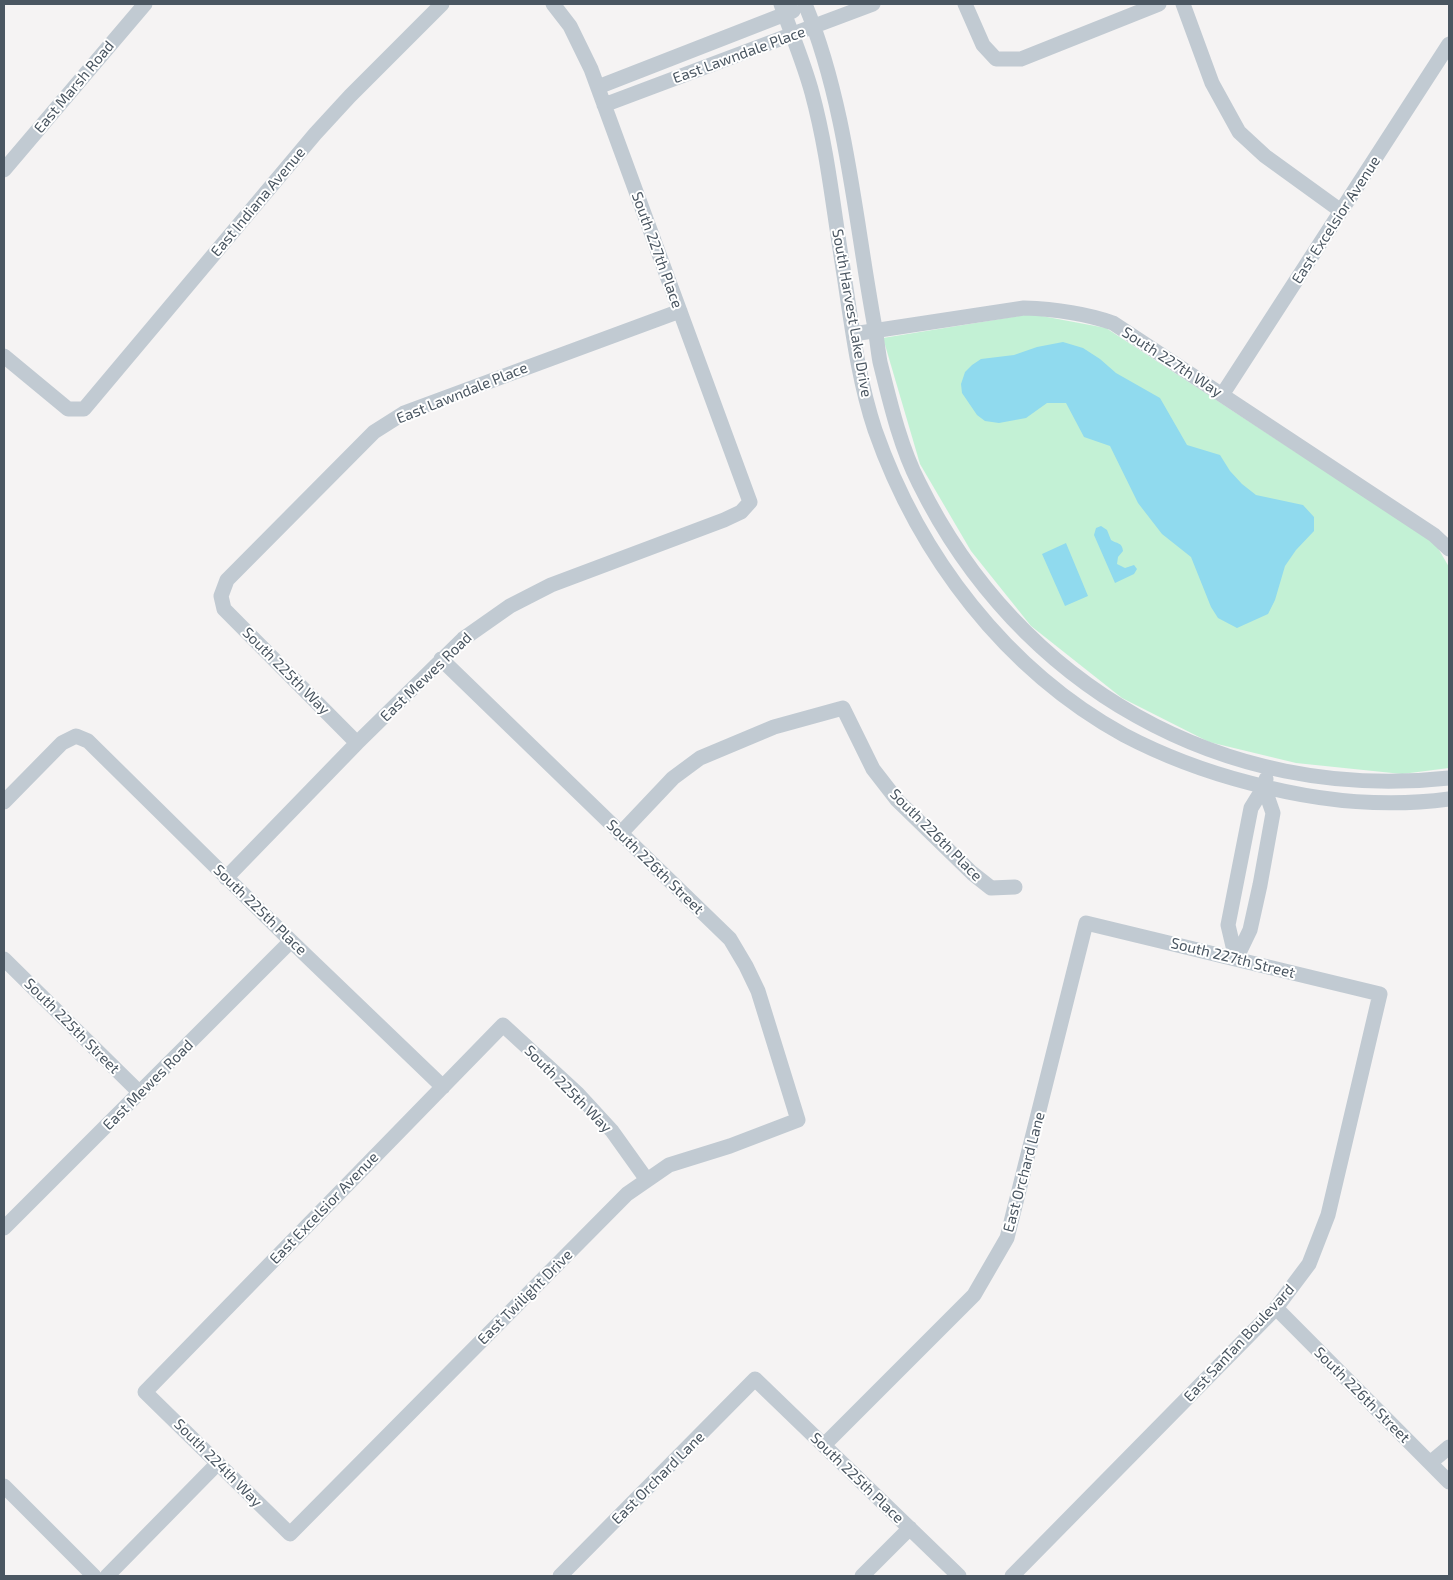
<!DOCTYPE html>
<html>
<head>
<meta charset="utf-8">
<style>
  body { margin:0 }
  #map { position:relative; width:1453px; height:1580px; overflow:hidden; background:#f5f3f3; font-family:"Exo 2",sans-serif }
  canvas { display:block }
  .frame { position:absolute; inset:0; border:5px solid #4a5661; pointer-events:none }
</style>
</head>
<body>
<div id="map">
<canvas width="1453" height="1580"></canvas>
<div class="frame"></div>
</div>
<script>
const context = document.querySelector('canvas').getContext('2d');
context.lineJoin = 'round';
function fill(path, color) { context.fillStyle = color; context.fill(path, 'evenodd'); }
function trace(path, color, width, dash) { context.strokeStyle = color; context.lineWidth = width; context.lineCap = dash ? 'butt' : 'round'; context.setLineDash(dash || []); context.stroke(path); }
function write(font, color, halo, rows, align = 'center') {
  context.font = font + ' "Exo 2",sans-serif'; context.lineWidth = 4; context.setLineDash([]); context.textBaseline = 'middle'; context.strokeStyle = halo; context.fillStyle = color; for (const [text, x, y, turn = 0] of rows) {
    context.save(); context.translate(x, y); context.rotate((+turn || 0) * Math.PI / 180); context.textAlign = isNaN(turn) ? turn : align; if (halo) context.strokeText(text, 0, 0); context.fillText(text, 0, 0); context.restore();
  }
}
fill(new Path2D(`
  M1031,314L1106,328L1435,543L1449,567V768L1402,774L1296,763L1209,742L1122,698L1031,626L971,551L920,464L883,338Z`), '#c3f1d5');
fill(new Path2D(`
  M1063,342L1083,348L1100,359L1116,373L1160,398L1187,445L1220,455L1230,471L1242,484L1256,495L1303,505L1314,517V531L1296,550L1285,566L1275,600L1268,614L1237,628L1218,618L1211,607L1191,557L1162,534L1138,503L1110,446L1084,437L1066,403H1047L1026,418L999,423L985,421L977,415L962,393L961,384L965,372L972,365L981,359L1014,355L1037,347Z
  M1101,526L1107,530L1111,540C1117,544 1122,542 1123,551L1118,557L1117,564L1125,568L1134,565L1137,569L1134,574L1115,583L1094,535L1096,528Z
  M1066,543L1088,596L1065,606L1042,554Z`), '#90daee');
trace(new Path2D(`
  M781,4C791,33 804,63 812,93C827,148 833,206 842,262C851,318 857,376 875,430C919,556 1006,670 1124,735C1164,756 1207,772 1250,783C1316,801 1382,808 1449,799
  M805,4C847,106 855,221 875,328C877,340 878,351 880,362C890,402 900,446 919,483C1019,686 1223,803 1449,778
  M965,4L983,45L996,59H1021L1159,4
  M1183,4L1212,83L1239,132L1265,156L1341,211
  M598,87L793,11
  M604,105L873,4
  M4,170L145,4
  M853,334L1024,308C1055,309 1084,313 1113,323L1434,535L1449,549
  M4,356L68,409H84L315,134L350,96L442,4
  M1222,395L1449,44
  M441,659L730,939L746,966L758,991L798,1120L730,1146L669,1165L627,1194L290,1534L145,1392L503,1025L578,1094L612,1131L647,1180
  M357,743L224,609L221,596L227,580L374,432L404,413L680,311
  M4,802L62,743L76,736L88,741L291,941L443,1087
  M620,834L673,778L700,758L774,727L843,708L873,769L897,800L972,873L991,888L1015,887
  M226,878L357,743L463,639L510,606L551,585L724,520L741,512L750,502L591,69L570,26L553,4
  M4,959L140,1093
  M1236,959L1228,925L1251,808L1264,787L1266,779
  M1236,959L1250,930L1260,885L1273,813L1264,787
  M4,1228L291,941
  M1276,1308L1449,1482
  M824,1445L974,1295L1007,1238L1086,923L1380,994L1328,1215L1309,1264L1276,1308L1012,1576
  M1430,1463L1449,1447
  M4,1486L94,1576
  M107,1576L218,1463
  M560,1576L755,1379L959,1576
  M862,1576L910,1528`), '#c1cad2', 15);
write('15px', '#4a5661', '#fff', [
  ["East Lawndale Place",739,55,-20],
  ["East Marsh Road",74,87,-50],
  ["East Indiana Avenue",258,202,-50],
  ["East Excelsior Avenue",1336,220,-57],
  ["South 227th Place",657,250,70],
  ["South Harvest Lake Drive",852,313,80],
  ["South 227th Way",1172,362,33],
  ["East Lawndale Place",462,393,-22],
  ["South 225th Way",286,671,45],
  ["East Mewes Road",426,677,-44],
  ["South 226th Place",936,835,45],
  ["South 226th Street",655,867,44],
  ["South 225th Place",260,910,44],
  ["South 227th Street",1233,958,14],
  ["South 225th Street",72,1026,45],
  ["East Mewes Road",148,1085,-45],
  ["South 225th Way",568,1089,45],
  ["East Orchard Lane",1024,1172,-75],
  ["East Excelsior Avenue",324,1208,-46],
  ["East Twilight Drive",525,1297,-45],
  ["East SanTan Boulevard",1239,1343,-47],
  ["South 226th Street",1362,1395,45],
  ["South 224th Way",218,1463,45],
  ["East Orchard Lane",658,1478,-45],
  ["South 225th Place",857,1478,44]
]);
</script>
</body>
</html>
